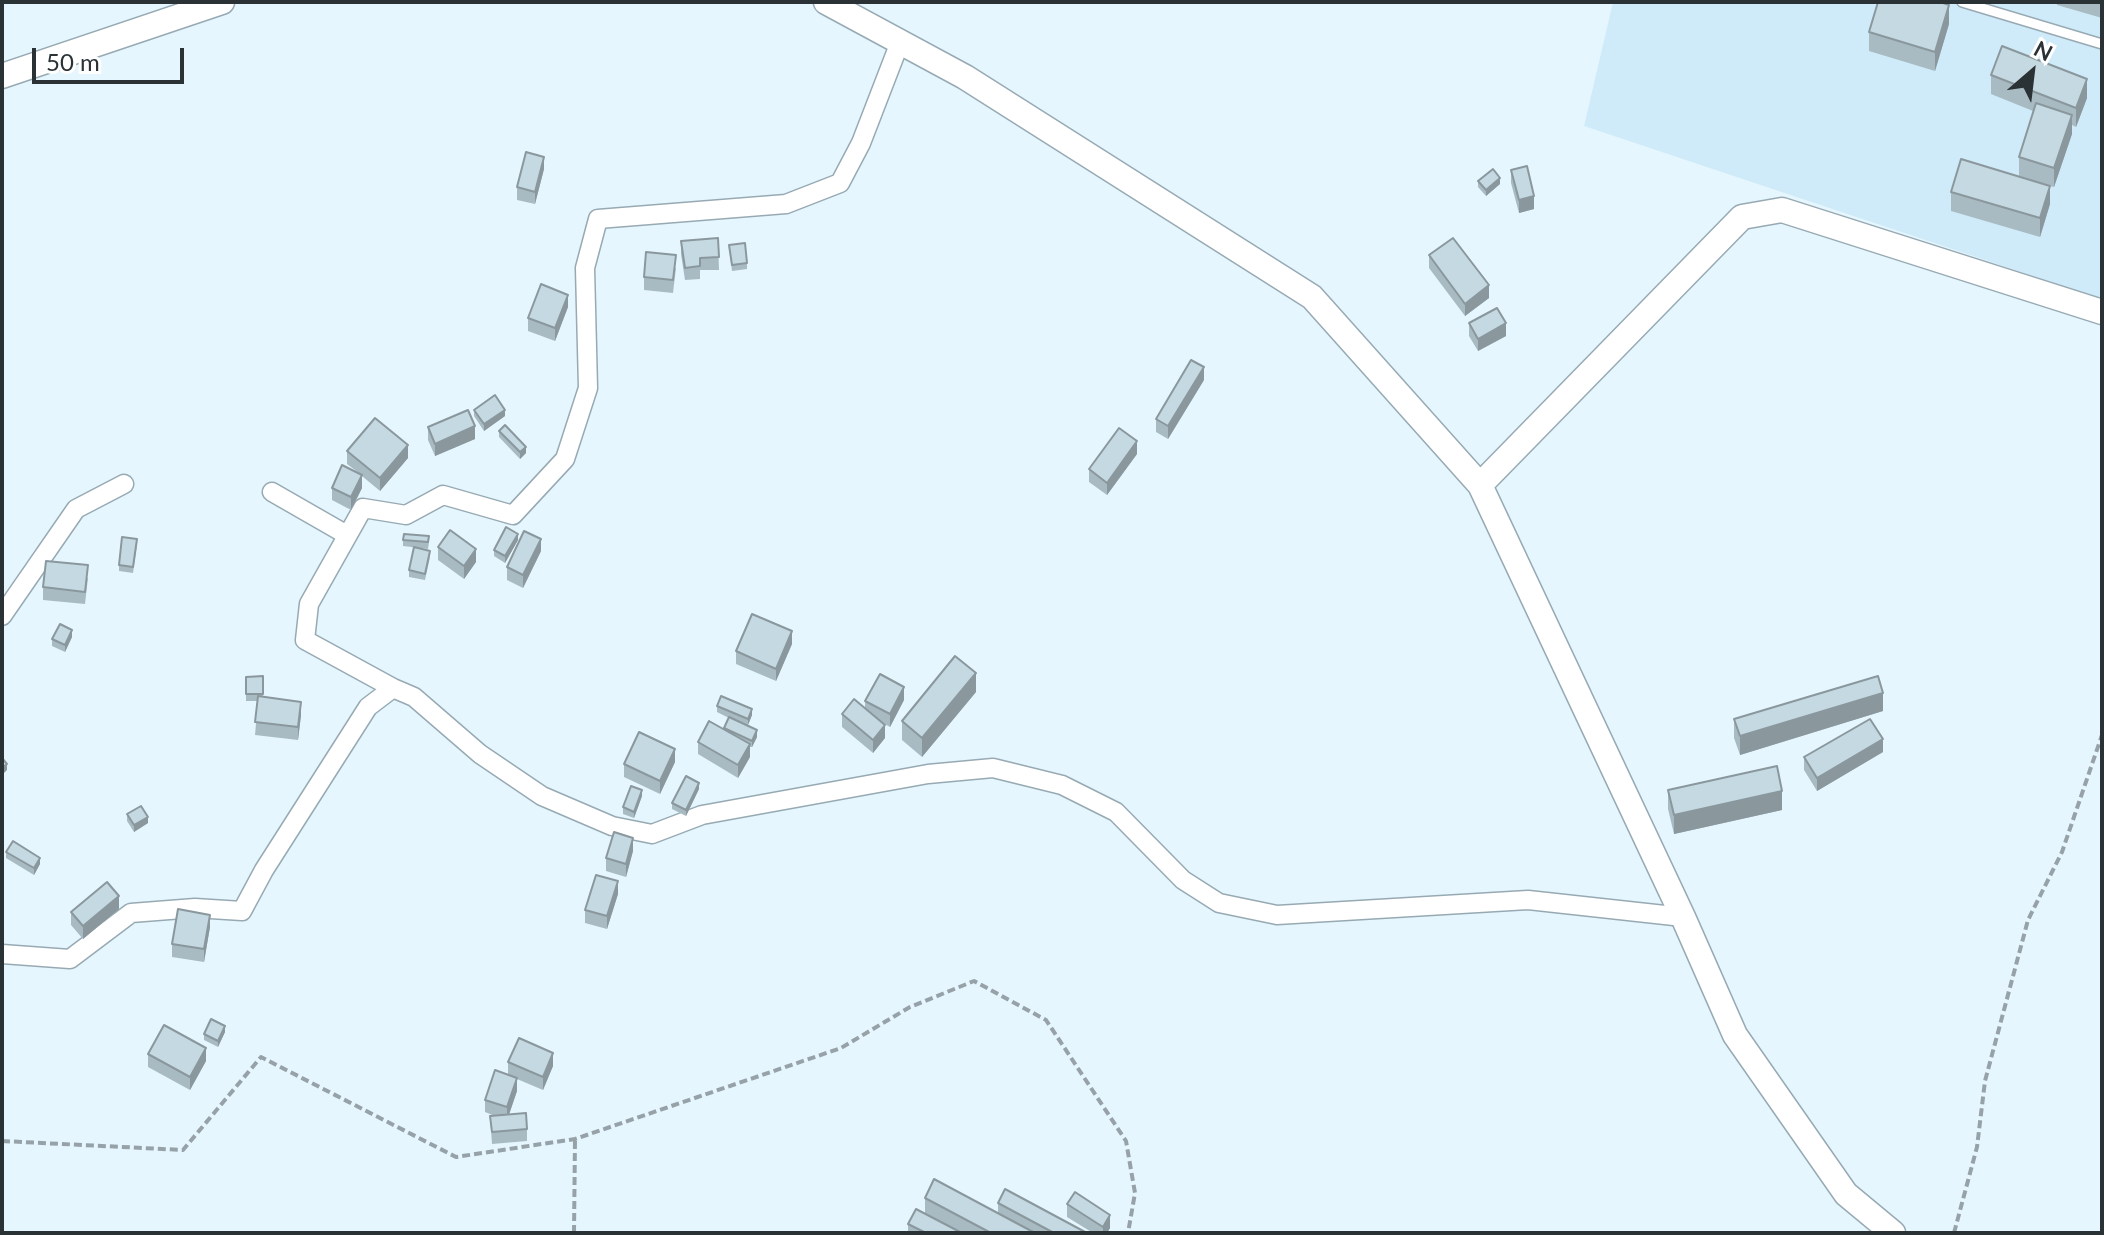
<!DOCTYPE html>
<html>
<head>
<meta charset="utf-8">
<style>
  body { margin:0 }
  #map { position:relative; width:2104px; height:1235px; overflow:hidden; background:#e6f6fe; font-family:Lato,sans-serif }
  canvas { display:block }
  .frame { position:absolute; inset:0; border:4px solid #2b3236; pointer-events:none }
  .north { position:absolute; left:1992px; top:32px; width:80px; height:80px; -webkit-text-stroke:6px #fff; paint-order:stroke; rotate:28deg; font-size:22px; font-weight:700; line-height:32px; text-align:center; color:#2b3236 }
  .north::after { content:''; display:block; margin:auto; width:28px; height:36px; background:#2b3236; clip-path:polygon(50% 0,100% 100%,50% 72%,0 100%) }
  .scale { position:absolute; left:32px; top:48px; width:152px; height:36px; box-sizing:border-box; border:4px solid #2b3236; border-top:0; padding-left:10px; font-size:24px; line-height:28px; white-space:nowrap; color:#2b3236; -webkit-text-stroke:6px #fff; paint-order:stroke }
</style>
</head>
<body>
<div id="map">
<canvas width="2104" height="1235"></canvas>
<div class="frame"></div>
<div class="north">N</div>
<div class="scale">50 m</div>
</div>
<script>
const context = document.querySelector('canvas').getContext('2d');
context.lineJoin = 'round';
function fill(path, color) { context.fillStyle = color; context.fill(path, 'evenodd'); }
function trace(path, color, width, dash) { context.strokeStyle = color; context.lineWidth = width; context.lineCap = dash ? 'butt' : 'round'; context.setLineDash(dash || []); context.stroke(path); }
fill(new Path2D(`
  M1613,2H2102V299L1584,126Z`), '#cfebf9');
const service = new Path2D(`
  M1962,2L2102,44`);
const minor = new Path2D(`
  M272,492L347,535
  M2,616L76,509L124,484
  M393,688L305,640L309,604L363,508L406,515L443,495L513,515L565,459L588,388L585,268L598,219L786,204L840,183L861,143L900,42
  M2,954L70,959L131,913L195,908L242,911L264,870L368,707L393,688L414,697L480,754L542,796L612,826L652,834L702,815L928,774L993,768L1062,785L1116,812L1183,880L1219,903L1277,915L1528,900L1683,917`);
const tertiary = new Path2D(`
  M826,2L965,77L1312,297L1480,485L1683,917L1735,1035L1846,1194L1893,1233
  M2,76L222,2
  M1480,485L1742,217L1782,210L2102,312`);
trace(service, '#97aab3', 12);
trace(minor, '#97aab3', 21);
trace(tertiary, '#97aab3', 27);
trace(new Path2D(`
  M2,1141L183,1150L261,1057L456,1157L575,1139L841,1048L910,1007L974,981L1046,1020L1126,1141L1135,1193L1128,1233
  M574,1233L575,1139
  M1954,1233L1977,1147L1985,1081L2028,920L2062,852L2102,735`), '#96a2a8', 4, [8, 4]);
trace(service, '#fff', 9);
trace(minor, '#fff', 18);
trace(tertiary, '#fff', 24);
fill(new Path2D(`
  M2057,2H2102V18L2057,5Z
  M1949,24L1935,71L1869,51V32Z
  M1991,75L2087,98L2076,127L2072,125V134L2054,187L2050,186V204L2040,237L1951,211V192L2040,183L2019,176V157L2033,111L1991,94Z
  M544,169L535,204L517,200V187Z
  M1511,170L1534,209L1519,213L1511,183Z
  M1478,181L1500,184L1486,196L1478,187Z
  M718,238L719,270H700V279L685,280L681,254V241Z
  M729,245L747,263V269L732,271Z
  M1429,255L1489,298L1465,316L1429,268Z
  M676,268L673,293L644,290V277Z
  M568,307L555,341L528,331V318Z
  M1469,323L1506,336L1478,351L1469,336Z
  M1204,380L1168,439L1156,432V419Z
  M474,410L505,416L484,431L474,416Z
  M428,427L475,439L435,456L428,440Z
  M499,431L526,453L520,459L499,437Z
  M347,451L408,458L380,491L362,476V488L351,510L332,500V488L359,473L347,464Z
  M1137,454L1107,495L1089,482V469Z
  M403,540L429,542L428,549L403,546Z
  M518,540L505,563L494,556V550Z
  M137,545L133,573L119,571V565Z
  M438,547L476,562L464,579L438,560Z
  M541,551L523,588L507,580V567Z
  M430,557L425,580L409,577V570Z
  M88,578L85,604L43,600V587Z
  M72,637L65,652L52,646V639Z
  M792,644L776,681L736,664V651Z
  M263,676V697L301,715L298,740L255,735L258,701H246V677Z
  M976,692L922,757L902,740V721Z
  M904,700L890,727L883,723L885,738L873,753L842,727V714L865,709V701Z
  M717,706L752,715L748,725L757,737L752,747H750V757L738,778L698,754V742L724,729L729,718L717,712Z
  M1883,711L1740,755L1734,738V719Z
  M1883,752L1817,791L1804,770V757Z
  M675,762L660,794L624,777V764Z
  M699,789L686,816L672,809V803Z
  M1668,790L1782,810L1674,834L1668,809Z
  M642,796L634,818L623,814V807Z
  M127,814L148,823L134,832L127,821Z
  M633,851L626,877L606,871V858Z
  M6,852L40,864L34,875L6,858Z
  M618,894L607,929L585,923V910Z
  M119,909L83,939L71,925V912Z
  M210,927L204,962L172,957V944Z
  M225,1032L218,1047L204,1040V1034Z
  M148,1054L206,1061L190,1090L148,1067Z
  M508,1062L553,1066L543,1090L517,1079V1091L509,1115L527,1129V1141L492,1144L490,1116H495L485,1112V1100L508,1075Z
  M925,1198L998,1213V1203L1087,1233H908V1224L925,1214Z
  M1067,1204L1110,1228L1107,1233H1093L1067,1217Z`), '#a9bbc2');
fill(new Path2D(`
  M1949,5V24L1935,71V52Z
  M2087,79V98L2076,127V108Z
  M2072,115V134L2054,187V168Z
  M544,157V169L535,204V192Z
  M1500,178V184L1486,196V190Z
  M2050,186V204L2040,237V218Z
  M1534,196V209L1519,213V200Z
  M1489,285V298L1465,316V304Z
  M568,295V307L555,341V328Z
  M1506,323V336L1478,351V339Z
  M1204,367V380L1168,439V426Z
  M505,410V416L484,431V424Z
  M475,426V439L435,456V444Z
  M1137,441V454L1107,495V483Z
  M408,445V458L380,491V478Z
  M526,447V453L520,459V452Z
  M362,475V488L351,510V497Z
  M518,534V540L505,563V556Z
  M541,539V551L523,588V575Z
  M476,549V562L464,579V566Z
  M72,630V637L65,652V645Z
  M792,631V644L776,681V669Z
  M976,673V692L922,757V738Z
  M904,687V700L890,727V714Z
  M1883,693V711L1740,755V736Z
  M301,702V715L298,740V727Z
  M752,709V715L748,725V719Z
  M885,725V738L873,753V740Z
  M757,730V737L752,747V741Z
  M1883,739V752L1817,791V778Z
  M750,744V757L738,778V765Z
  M675,749V762L660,794V781Z
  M7,764V770L2,775V768Z
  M699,783V789L686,816V810Z
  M642,790V796L634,818V812Z
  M1782,791V810L1674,834V815Z
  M148,817V823L134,832V825Z
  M633,838V851L626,877V864Z
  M40,858V864L34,875V868Z
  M618,881V894L607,929V916Z
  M119,896V909L83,939V926Z
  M210,915V927L204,962V949Z
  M225,1026V1032L218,1047V1041Z
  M206,1048V1061L190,1090V1077Z
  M553,1053V1066L543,1090V1077Z
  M517,1078V1091L507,1120V1107Z
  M1110,1215V1228L1107,1233H1103V1227Z`), '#8a989e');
const building = new Path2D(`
  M1878,2H1940L1949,5L1935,52L1869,32Z
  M2002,46L2087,79L2076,108L1991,75Z
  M2036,103L2072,115L2054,168L2019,157Z
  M526,152L544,157L535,192L517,187Z
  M1961,159L2050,186L2040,218L1951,192Z
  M1527,166L1534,196L1519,200L1511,170Z
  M1493,169L1500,178L1486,190L1478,181Z
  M718,238L719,257L700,258V266L685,268L681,241Z
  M1453,238L1489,285L1465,304L1429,255Z
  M745,243L747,263L732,265L729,245Z
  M646,252L676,255L673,280L644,277Z
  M541,284L568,295L555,328L528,318Z
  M1497,308L1506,323L1478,339L1469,323Z
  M1191,360L1204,367L1168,426L1156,419Z
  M495,395L505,410L484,424L474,410Z
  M468,410L475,426L435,444L428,427Z
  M375,418L408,445L380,478L347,451Z
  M505,425L526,447L520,452L499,431Z
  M1119,428L1137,441L1107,483L1089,469Z
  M342,465L362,475L351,497L332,488Z
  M506,527L518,534L505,556L494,550Z
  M450,530L476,549L464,566L438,547Z
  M524,531L541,539L523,575L507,567Z
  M404,534L429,536L428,542L403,540Z
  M122,537L137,539L133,567L119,565Z
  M414,547L430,551L425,574L409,570Z
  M46,561L88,565L85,592L43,587Z
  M752,614L792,631L776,669L736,651Z
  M60,624L72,630L65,645L52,639Z
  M955,656L976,673L922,738L902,721Z
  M880,674L904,687L890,714L865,701Z
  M263,676V694H246V677Z
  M1878,676L1883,693L1740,736L1734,719Z
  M258,696L301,702L298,727L255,722Z
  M721,696L752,709L748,719L717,706Z
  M854,699L885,725L873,740L842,714Z
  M729,717L757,730L752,741L724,728Z
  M1870,719L1883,739L1817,778L1804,757Z
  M709,721L750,744L738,765L698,742Z
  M639,732L675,749L660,781L624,764Z
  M2,758L7,764L2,768Z
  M1777,766L1782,791L1674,815L1668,790Z
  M686,776L699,783L686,810L672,803Z
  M631,786L642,790L634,812L623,807Z
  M141,806L148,817L134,825L127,814Z
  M614,832L633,838L626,864L606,858Z
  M13,841L40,858L34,868L6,852Z
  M596,875L618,881L607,916L585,910Z
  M107,882L119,896L83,926L71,912Z
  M178,909L210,915L204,949L172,944Z
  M211,1019L225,1026L218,1041L204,1034Z
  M164,1025L206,1048L190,1077L148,1054Z
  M519,1038L553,1053L543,1077L508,1062Z
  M495,1070L517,1078L507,1107L485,1100Z
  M526,1113L527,1129L492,1132L490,1116Z
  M934,1179L1035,1233H991L925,1198Z
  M1005,1189L1087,1233H1054L998,1203Z
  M1075,1192L1110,1215L1103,1227L1067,1204Z
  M916,1209L962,1233H926L908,1224Z`);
fill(building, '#c5d9e2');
trace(building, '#8a989e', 2);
</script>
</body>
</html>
